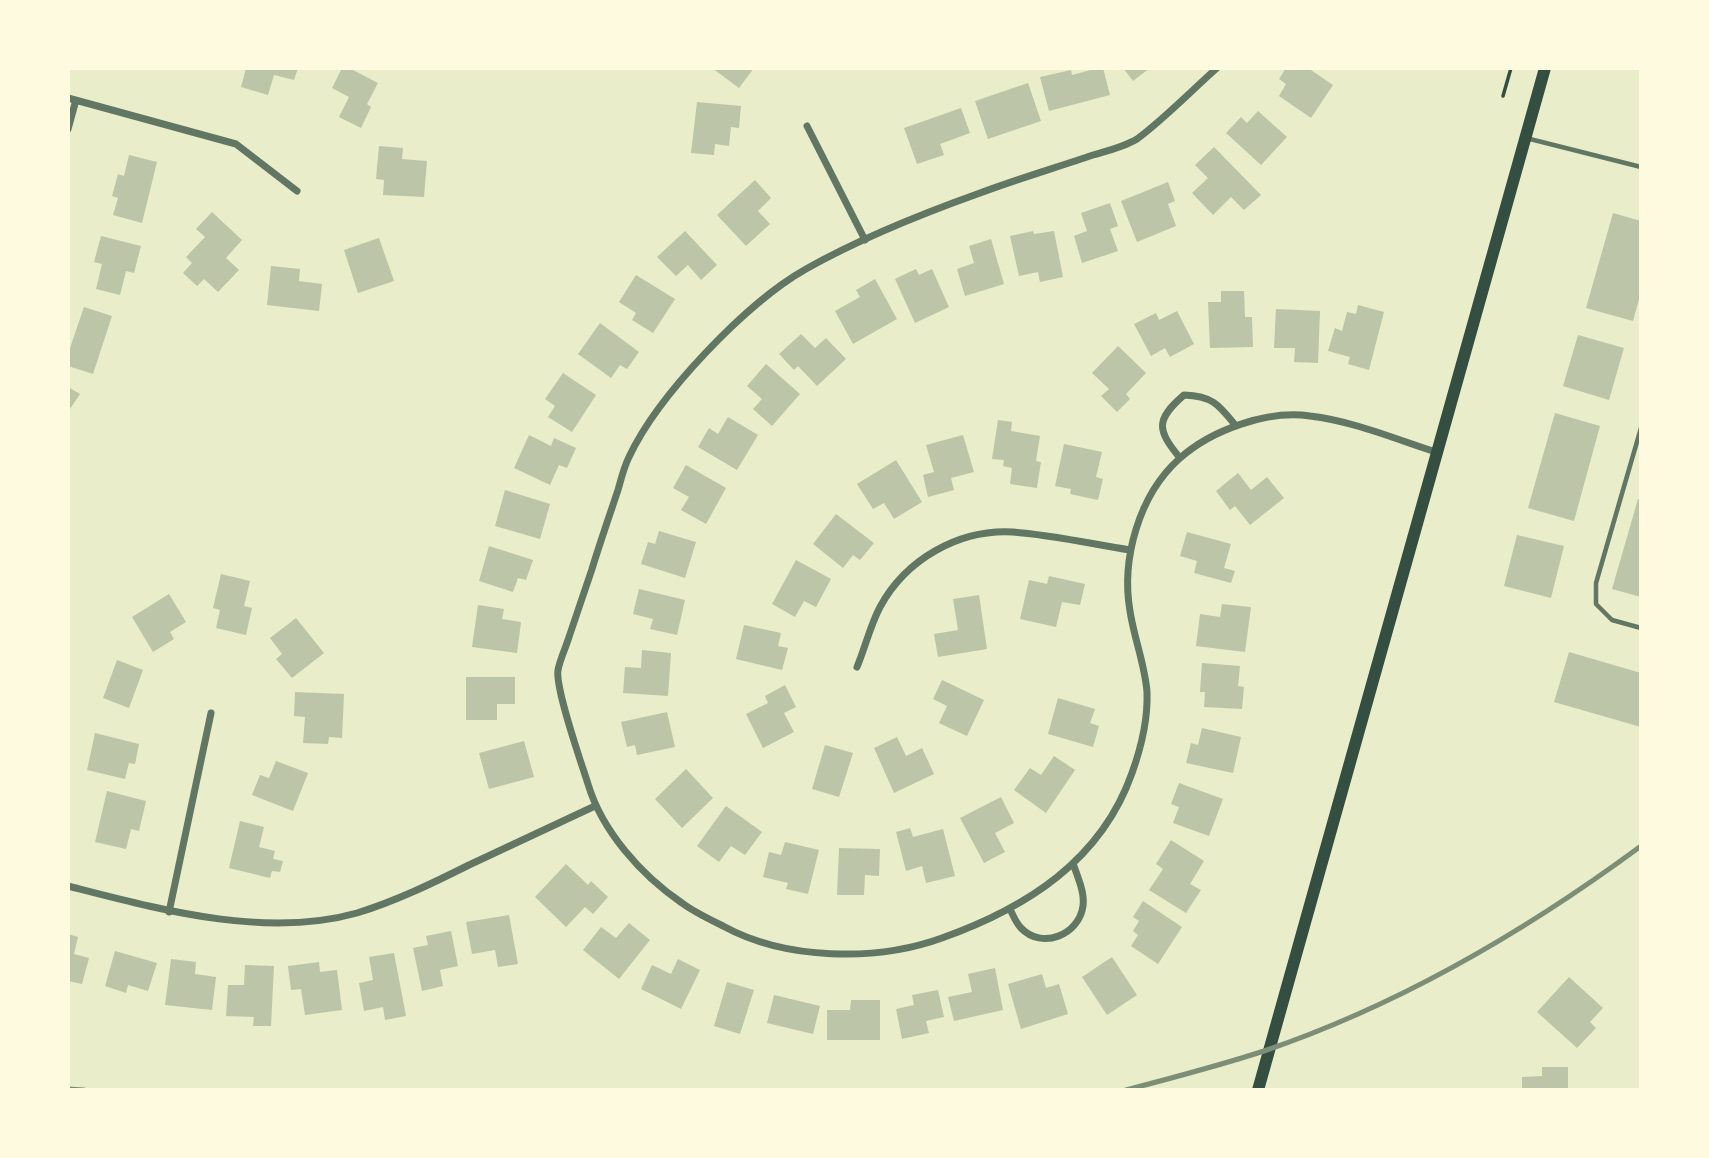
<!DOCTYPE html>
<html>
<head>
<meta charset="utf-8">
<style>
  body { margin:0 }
  #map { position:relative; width:1709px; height:1158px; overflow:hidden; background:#e9edc9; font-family:Manrope,sans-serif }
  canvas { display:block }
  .frame { position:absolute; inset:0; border:70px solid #fefae0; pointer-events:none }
</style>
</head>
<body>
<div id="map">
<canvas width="1709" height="1158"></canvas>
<div class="frame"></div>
</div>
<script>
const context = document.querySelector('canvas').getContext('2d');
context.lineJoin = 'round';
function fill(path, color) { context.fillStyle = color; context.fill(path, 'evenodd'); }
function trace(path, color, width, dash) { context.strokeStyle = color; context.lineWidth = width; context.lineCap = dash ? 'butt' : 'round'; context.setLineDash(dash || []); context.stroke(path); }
fill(new Path2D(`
  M246,68H298L294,80L274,75L268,95L241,87Z
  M342,68H349L378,83L367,104L371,107L361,128L339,117L349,97L332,88Z
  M712,68H754L739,88Z
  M1098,68H1103L1110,95L1049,111L1040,77L1071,70L1072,75Z
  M1123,68H1150L1133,81Z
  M1286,68H1308L1333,85L1311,118L1279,96L1286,84L1279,79Z
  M1028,83L1041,121L988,139L975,101Z
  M697,102L741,106L739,128L731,127L729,146L715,144L714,155L691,153Z
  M961,108L970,133L940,144L944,155L917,164L904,128Z
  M1258,111L1287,137L1261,165L1226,133L1241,117L1247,123Z
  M379,146L403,148L402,159L427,161L424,197L383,195L384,180L376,179Z
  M1214,147L1261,195L1244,210L1231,197L1213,215L1192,193L1208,178L1195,165Z
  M129,155L157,162L142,223L113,215L118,198L112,196L118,174L124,176Z
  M755,180L771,198L758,211L770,224L746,246L717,215Z
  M1168,182L1175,201L1168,204L1176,226L1137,242L1121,201Z
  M1110,203L1118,226L1110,229L1118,251L1082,263L1074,236L1087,231L1081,213Z
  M212,212L242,240L226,258L239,270L218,292L204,279L197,286L183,273L192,263L186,257L205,237L196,229Z
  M1613,213L1641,221V292L1633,321L1586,308Z
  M685,231L717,265L701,280L688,265L676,276L657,257Z
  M1033,231L1034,234L1054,231L1063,277L1040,282L1038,272L1019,276L1010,236Z
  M101,236L141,246L134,273L126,271L120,295L96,289L102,264L94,262Z
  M379,238L394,281L358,293L344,250Z
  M991,239L1004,284L965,296L957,269L974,263L969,246Z
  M271,266L300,269L299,281L322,284L319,311L267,305Z
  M916,269L919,275L932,269L949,307L915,323L895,279Z
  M636,275L675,299L653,333L632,320L636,313L619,302Z
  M875,279L897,319L853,344L835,311L860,297L856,290Z
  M1221,291H1244L1245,317H1252L1253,347L1210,348L1208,302H1221Z
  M1358,305L1384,312L1369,370L1348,364L1350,357L1328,351L1335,328L1342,331L1347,312L1356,314Z
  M84,307L112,316L93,374L68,366V354Z
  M1276,309L1320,311L1318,363L1294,362L1295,348H1274Z
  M1177,311L1194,344L1170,357L1165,348L1151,356L1134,324L1156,313L1159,320Z
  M600,323L639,352L627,369L620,365L611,378L578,354Z
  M801,334L815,348L826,338L846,359L817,386L798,366L794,370L779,354Z
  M1578,335L1624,348L1609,400L1563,386Z
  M1118,346L1146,373L1126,394L1130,399L1117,412L1101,396L1109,389L1092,373Z
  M766,364L800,394L772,426L753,409L762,399L747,386Z
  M563,373L596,395L572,432L548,417L555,406L545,399Z
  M68,387L80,394L68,412Z
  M1555,413L1600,426L1574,521L1528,508Z
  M728,417L758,435L737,470L698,447L709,428L718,434Z
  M998,420L1012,422L1011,431L1040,436L1036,461L1041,462L1037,488L1010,484L1012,468L1003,466L1004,460L992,459Z
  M529,435L551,446L554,438L576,448L567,468L559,465L550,485L514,468Z
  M963,435L974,472L951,478L954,490L928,497L923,475L934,472L926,445Z
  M1064,444L1102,452L1096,477L1103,479L1098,500L1070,494L1071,489L1055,486Z
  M896,460L922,502L894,519L884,503L873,509L857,484Z
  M686,465L726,488L706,524L681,510L689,497L673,488Z
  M1238,473L1251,490L1267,477L1284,498L1250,525L1235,506L1230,510L1216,491Z
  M505,490L550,504L540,539L495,526Z
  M1638,499L1641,500V597L1612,589Z
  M836,514L874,543L860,560L853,555L843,568L813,544Z
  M659,531L696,542L685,578L641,564L648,542L655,544Z
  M1187,532L1231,544L1224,568L1235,571L1231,583L1194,573L1197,561L1180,556Z
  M1517,535L1564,546L1551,598L1504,586Z
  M489,546L533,560L526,580L518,578L513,592L479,581Z
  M796,560L831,579L816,607L804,601L795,617L772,604Z
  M221,574L250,581L244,606L252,608L246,635L216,628L220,610L213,608Z
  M1049,576L1085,584L1080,605L1062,602L1056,627L1020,619L1029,580L1047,584Z
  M639,589L685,600L677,635L650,629L653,619L633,614Z
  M169,594L186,622L170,632L174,639L153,652L132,617Z
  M979,595L987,649L938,657L934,634L958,630L953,599Z
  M1222,604L1251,607L1245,652L1196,646L1200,614L1220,617Z
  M478,605L504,609L502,619L521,622L517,653L472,647Z
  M296,618L324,653L292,678L276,659L282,654L270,638Z
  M744,625L781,633L778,646L788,648L782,670L736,659Z
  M642,650L671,653L668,696L623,693L625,667L641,668Z
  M1569,652L1641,673V727L1554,702Z
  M117,660L143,670L129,708L103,698Z
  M1202,663L1240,666L1238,686L1244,687L1242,709L1204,707L1205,692H1200Z
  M466,677H515V704H497V720H466Z
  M942,680L984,700L967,736L939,723L947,706L933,699Z
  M785,685L796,707L784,713L794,732L763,748L746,714L768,703L765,696Z
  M295,692L344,694L342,738L329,737L328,744L303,743L305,717L294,716Z
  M1058,698L1095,709L1090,723L1099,726L1093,747L1048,734Z
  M667,712L675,747L637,755L635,745L627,747L621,722Z
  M1202,728L1241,737L1233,773L1186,763L1191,743L1198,745Z
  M95,733L139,744L135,764L129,763L125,779L87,770Z
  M897,737L906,756L922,748L934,774L894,793L874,748Z
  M524,741L534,777L489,789L479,753Z
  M825,745L853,753L839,797L812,789Z
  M1054,756L1075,770L1046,813L1014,790L1030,768L1041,775Z
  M276,761L308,773L293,811L252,795L260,775L269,778Z
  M686,769L713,798L682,828L655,799Z
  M1179,783L1223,799L1209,836L1173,823L1179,807L1171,804Z
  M107,791L146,801L139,831L131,829L126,849L95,842Z
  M1001,797L1014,823L995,833L1005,852L984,863L960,818Z
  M726,806L762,832L745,855L731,846L719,862L697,846Z
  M240,821L264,827L259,847L275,851L273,859L283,861L280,872L272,871L270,878L229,868Z
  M910,828L913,837L943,829L955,876L926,883L922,866L906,871L896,832Z
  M1171,840L1204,861L1190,884L1201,890L1186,913L1149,890L1163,869L1156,864Z
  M785,842L819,850L808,894L786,889L788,883L763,877L769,852L781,855Z
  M839,848L880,849L879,876L865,875L864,895H837Z
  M566,864L588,885L591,881L608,897L593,914L585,907L566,927L535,897Z
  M1143,901L1182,927L1158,964L1131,946L1138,935L1133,931L1139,921L1133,917Z
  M509,915L518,964L498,967L495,950L472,954L466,922Z
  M629,923L650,940L619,979L583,950L601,927L616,938Z
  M451,931L458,966L440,970L443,986L422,991L413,948L428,945L426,936Z
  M68,934L78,937L74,954L89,958L82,984L68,981Z
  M115,951L157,963L148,991L128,985L126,993L105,986Z
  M394,953L406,1016L385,1020L383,1007L364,1011L359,983L373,980L369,957Z
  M1112,957L1137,995L1107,1015L1082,977Z
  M171,959L196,962L195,974L216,977L212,1010L165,1005Z
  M678,959L700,970L681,1009L641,989L652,965L671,974Z
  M319,962L320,972L337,970L342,1010L305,1015L301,989L291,990L288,966Z
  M245,965L274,966L271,1026H253L254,1017L226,1016L228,985H244Z
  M995,968L1003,1010L954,1021L948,997L972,992L968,974Z
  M1042,974L1046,988L1059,984L1068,1014L1021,1029L1008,984Z
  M1569,977L1603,1008L1590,1022L1596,1028L1577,1048L1537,1012Z
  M727,982L754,990L740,1034L714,1026Z
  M938,990L944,1017L926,1021L929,1033L902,1039L896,1009L914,1005L912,995Z
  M774,995L820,1006L813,1034L767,1023Z
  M851,1000H880V1040H827V1010H850Z
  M1542,1067H1568V1090H1522V1077L1542,1076Z`), '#bcc5a7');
trace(new Path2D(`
  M1503,96L1511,68`), '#344e41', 3.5);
trace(new Path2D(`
  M1526,138L1641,167
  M1641,428L1596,583V604L1612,620L1641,628`), '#617663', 4.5);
trace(new Path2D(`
  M1217,68C1191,91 1164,119 1137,139C1124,147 1107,151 1093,155C1055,168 1017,179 980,193C924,213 859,239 806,269C747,302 658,395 629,457C624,467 621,479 618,490C609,517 600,543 592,569C584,592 577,614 569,637C566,647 560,659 558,670C555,688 581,762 588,784C602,831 641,875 682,903C694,912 709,919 723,926C785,960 876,962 942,938C1026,908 1101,861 1132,773C1141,748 1148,719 1147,692C1145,665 1134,638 1130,611C1121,559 1139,495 1179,459C1211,430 1267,410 1310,416C1353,421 1395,439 1436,452
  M68,98L236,144L297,191
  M807,126L865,240
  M68,129L76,100
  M1180,458C1157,430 1155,420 1184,395C1213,396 1219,405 1236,426
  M857,667C865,648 870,626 880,607C906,559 959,529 1013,532C1052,535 1092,544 1130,550
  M68,886C158,909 265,939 357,913C396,901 433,883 469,865C511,845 553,826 595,806
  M1010,909C1013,915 1016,923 1021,928C1042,950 1079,935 1083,906C1085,892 1077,876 1073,863
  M169,912L211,713`), '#617663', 7);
trace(new Path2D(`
  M1258,1090L1545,68`), '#344e41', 12);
trace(new Path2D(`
  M68,1089L84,1090
  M1126,1090C1172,1078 1218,1066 1264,1051C1399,1005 1526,931 1641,846`), '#7c8e77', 5);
</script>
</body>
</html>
